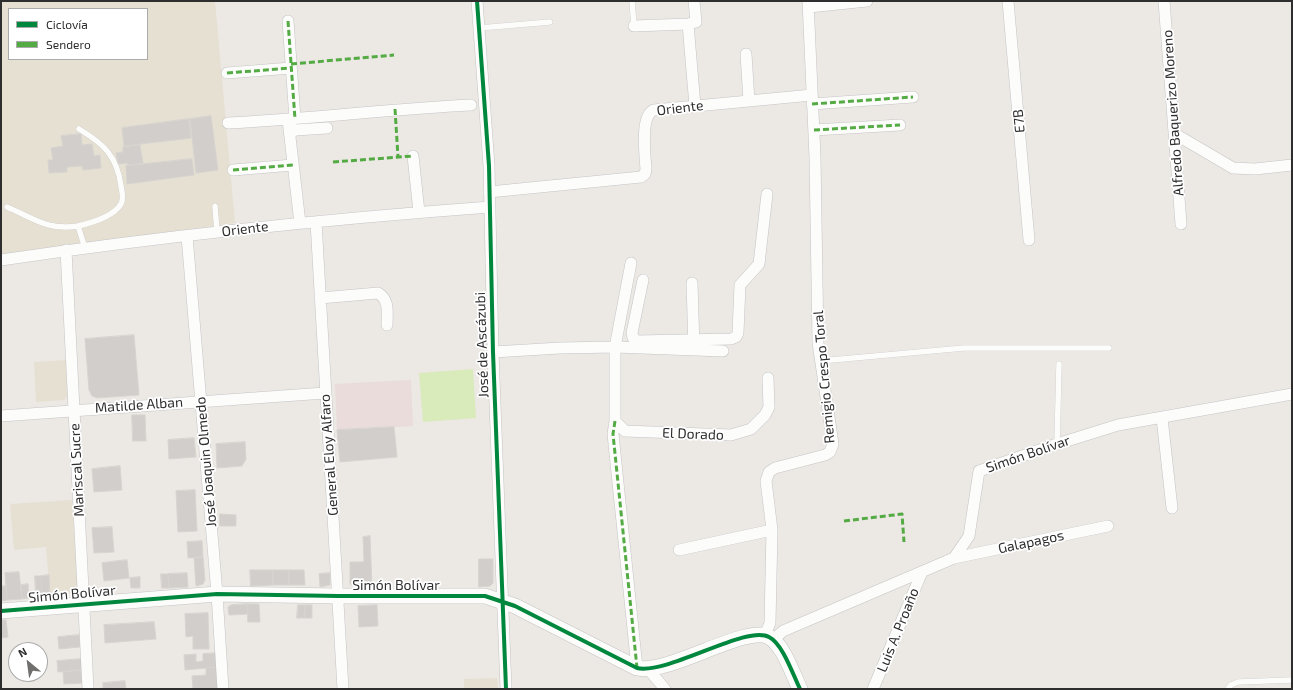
<!DOCTYPE html>
<html>
<head>
<meta charset="utf-8">
<style>
  body { margin:0 }
  #map { position:relative; width:1293px; height:690px; overflow:hidden; background:#ece8e4; font-family:"Exo 2",sans-serif }
  canvas { display:block }
  .frame { position:absolute; inset:0; border:2px solid #2e2e2e; pointer-events:none }
  .legend { position:absolute; left:8px; top:8px; width:140px; height:52px; box-sizing:border-box; background:#fff; border:1px solid #ababab; margin:0; padding:5px 7px; list-style:none; font-size:12px; color:#2e2e2e }
  .legend li { display:flex; align-items:center; gap:8px; height:20px }
  .legend b { width:20px; border:1px solid #ababab }
  .north { position:absolute; left:8px; top:642px; width:40px; height:40px; box-sizing:border-box; background:#fff; border:1px solid #ababab; border-radius:50%; rotate:331deg; font-size:11px; font-weight:700; line-height:16px; text-align:center; color:#2e2e2e }
  .north::after { content:''; display:block; margin:auto; width:14px; height:18px; background:#706f6e; clip-path:polygon(50% 0,100% 100%,50% 72%,0 100%) }
</style>
</head>
<body>
<div id="map">
<canvas width="1293" height="690"></canvas>
<div class="frame"></div>
<ul class="legend">
<li><b style="height:5px;background:#00873e"></b>Ciclovía</li>
<li><b style="height:5px;background:#54ab44"></b>Sendero</li>
</ul>
<div class="north">N</div>
</div>
<script>
const context = document.querySelector('canvas').getContext('2d');
context.lineJoin = 'round';
function fill(path, color) { context.fillStyle = color; context.fill(path, 'evenodd'); }
function trace(path, color, width, dash) { context.strokeStyle = color; context.lineWidth = width; context.lineCap = dash ? 'butt' : 'round'; context.setLineDash(dash || []); context.stroke(path); }
function write(font, color, halo, rows, align = 'center') {
  context.font = font + ' "Exo 2",sans-serif'; context.lineWidth = 3.5; context.setLineDash([]); context.textBaseline = 'middle'; context.strokeStyle = halo; context.fillStyle = color; for (const [text, x, y, turn = 0] of rows) {
    context.save(); context.translate(x, y); context.rotate((+turn || 0) * Math.PI / 180); context.textAlign = isNaN(turn) ? turn : align; if (halo) context.strokeText(text, 0, 0); context.fillText(text, 0, 0); context.restore();
  }
}
fill(new Path2D(`
  M1,1H215L235,223L1,255ZM9,9H147V59H9Z
  M66,360L68,396L64,400L36,402L34,362Z
  M72,500L78,590L73,594L50,596L46,547L14,550L10,504Z
  M497,678L498,689H464V679Z`), '#e6e0d3');
fill(new Path2D(`
  M411,380L413,426L337,430L335,384Z`), '#e9dcdb');
fill(new Path2D(`
  M473,369L476,418L423,422L419,373Z`), '#d9eabb');
const building = new Path2D(`
  M211,116L218,170L196,173L190,119Z
  M189,119L191,138L124,146L122,128Z
  M81,134L82,145L92,144L94,156L100,155L101,168L83,170L82,166L67,167V172L49,173L48,160H53L51,148L63,146L61,136Z
  M140,145L143,163L128,165L127,163L118,164L116,153L123,152V147Z
  M192,159L194,175L127,184L126,166Z
  M134,335L139,395L97,398L92,396L89,390L85,339Z
  M132,415H145L146,441H133Z
  M394,427L397,457L340,462L337,430Z
  M194,438L196,457L169,459L168,440Z
  M245,442L246,459L242,466L217,468L216,444Z
  M120,466L122,490L94,492L92,469Z
  M195,490L197,531L178,532L176,491Z
  M220,514L236,515V526H220Z
  M112,527L114,552L94,553L92,528Z
  M370,536L372,587L356,588L350,584V562H364L363,537Z
  M202,541L203,557L188,558L187,542Z
  M203,557L205,580L203,584L196,586L194,558Z
  M479,559H493V583L490,586L479,587Z
  M127,560L129,578L104,581L102,563Z
  M250,570H273V585L251,586Z
  M273,570H289V585H273Z
  M289,570H304L305,585H289Z
  M19,572L22,599L7,600L5,573Z
  M187,573L188,587L169,588L168,574Z
  M330,573V585L320,587L319,574Z
  M161,574H168L169,588H162Z
  M49,575L50,596L42,597L41,576Z
  M35,576H41L42,597H36Z
  M140,577V588H131L130,578Z
  M28,584L29,598L22,599L21,585Z
  M1,586H6L7,600L1,601Z
  M248,604H259L260,622H248Z
  M248,604V614L229,615L228,607L231,605Z
  M298,605H305V618H297Z
  M305,605H312V618H305Z
  M377,605L378,626L359,627L358,606Z
  M208,613L209,649H193V636L186,637L185,614Z
  M1,620H6L8,637L1,638Z
  M154,622L156,639L105,643L104,625Z
  M79,635L80,647L59,649L58,637Z
  M216,653L217,667L185,670L184,655L196,654V662L203,661V654Z
  M81,659L82,670L58,672L57,661Z
  M217,667L218,689H193L192,676L206,675V668Z
  M82,670L83,683L64,684L63,672Z
  M125,681L126,689H103V683Z`);
fill(building, '#d1cecb');
trace(building, '#d7d4d0', 1);
const lane = new Path2D(`
  M632,1L634,26
  M479,28L550,22
  M79,129C104,144 117,156 121,186C122,191 124,199 121,204C113,217 91,223 78,226L85,248
  M215,206L217,232
  M7,207C33,218 48,231 78,226
  M820,361L964,348H1109
  M1057,444L1059,364
  M1228,689L1231,685L1238,682L1292,680`);
const street = new Path2D(`
  M477,1L489,166L493,352L506,689
  M1008,1L1029,240
  M1164,1L1181,224
  M809,7L867,1
  M288,21L295,119
  M688,24L695,106
  M634,26L688,24L696,22L694,1
  M746,54L749,101
  M227,73L291,68
  M812,104L913,97
  M288,120L300,223
  M228,123C309,119 390,109 471,105
  M814,130L900,125
  M290,134L295,130L327,128
  M1175,134L1233,168L1255,169L1292,165
  M413,156L419,212
  M233,170L293,165
  M489,192L641,177L645,174L646,169C645,155 640,115 654,110L812,95
  M316,222L343,689
  M187,236L217,594L223,689
  M66,250L88,689
  M1,260C163,236 326,219 490,207
  M631,263L615,347V421L625,431L731,435L751,429L765,415L769,407L768,378
  M643,280L632,333L633,338L637,341L731,339L736,337L738,333L740,285L759,264L767,194
  M692,283L694,348
  M320,298L378,293C390,300 387,313 387,325
  M493,352L560,348L615,347L723,351
  M1,416L325,393
  M1162,418L1172,508
  M615,421L613,434L637,668
  M679,550L772,530
  M954,558L1108,526
  M765,635L770,623L772,530L766,481L769,472L775,468L825,455L830,452L833,444L818,343L815,157L808,1
  M773,640L783,631L954,558L969,536L979,471L1057,444L1118,425L1292,394
  M649,670L665,689
  M873,689L922,572`);
const secondary = new Path2D(`
  M1,611L217,594L338,596H485L515,606L637,668C668,675 747,624 769,637C783,644 793,675 800,689`);
trace(lane, '#c5c4c5', 6);
trace(street, '#c5c4c5', 12);
trace(secondary, '#c5c4c5', 16);
trace(lane, '#fcfcfb', 5.5);
trace(street, '#fcfcfb', 11);
trace(secondary, '#fcfcfb', 15);
trace(new Path2D(`
  M288,21L295,119
  M291,64L394,55
  M227,73L291,68
  M812,104L913,97
  M395,109L398,157
  M814,130L900,125
  M333,162L413,156
  M233,170L293,165
  M615,421L613,434L637,668
  M844,521L902,514L904,542`), '#54ab44', 3, [6, 3]);
trace(new Path2D(`
  M477,1L489,166L493,352L506,689
  M1,611L217,594L338,596H485L515,606L637,668C668,675 747,624 769,637C783,644 793,675 800,689`), '#00873e', 4);
write('14px', '#2e2e2e', '#fff', [
  ["Oriente",680,108,-7],
  ["Alfredo Baquerizo Moreno",1173,113,-94],
  ["E7B",1019,121,-95],
  ["Oriente",245,229,-7],
  ["José de Ascázubi",482,345,-92],
  ["Remigio Crespo Toral",824,377,-95],
  ["Matilde Alban",139,405,-4],
  ["El Dorado",693,434,2],
  ["Simón Bolívar",1028,454,-19],
  ["General Eloy Alfaro",329,455,-94],
  ["José Joaquin Olmedo",206,462,-95],
  ["Mariscal Sucre",77,470,-93],
  ["Galapagos",1031,542,-12],
  ["Simón Bolívar",396,585],
  ["Simón Bolívar",72,594,-5],
  ["Luis A. Proaño",898,630,-68]
]);
</script>
</body>
</html>
